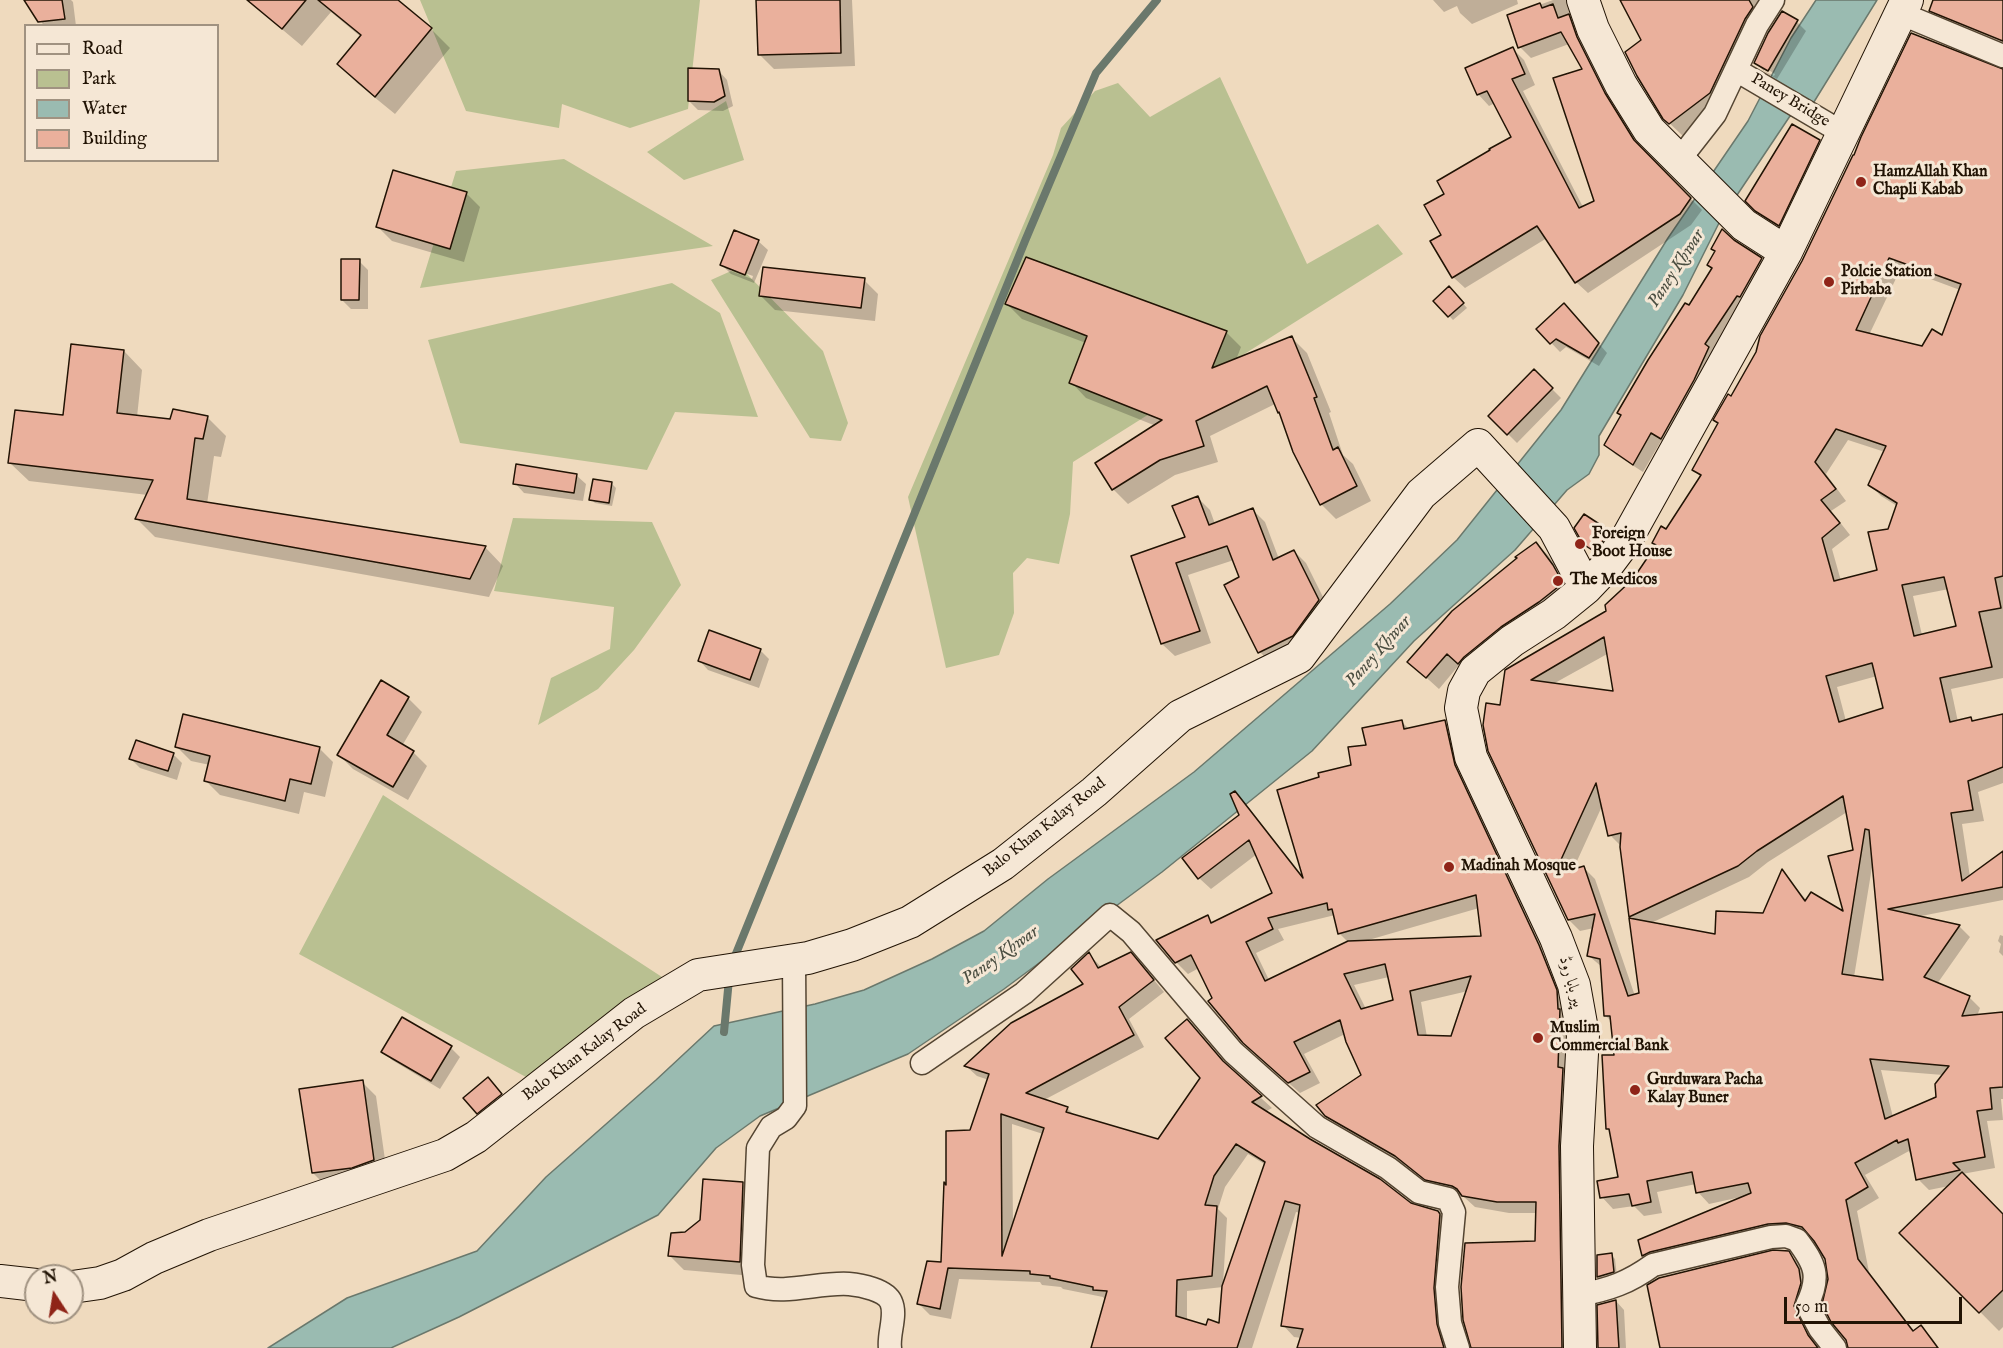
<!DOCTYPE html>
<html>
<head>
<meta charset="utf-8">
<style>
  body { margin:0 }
  #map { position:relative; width:2003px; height:1348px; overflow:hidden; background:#efdabe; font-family:"IM FELL English",serif }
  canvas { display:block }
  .legend { position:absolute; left:24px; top:24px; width:195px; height:138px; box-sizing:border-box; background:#f5e7d5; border:2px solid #a09281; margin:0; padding:8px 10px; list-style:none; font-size:18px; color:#211304 }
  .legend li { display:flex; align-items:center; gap:12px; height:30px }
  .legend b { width:30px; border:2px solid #a09281 }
  .north { position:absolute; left:24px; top:1264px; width:60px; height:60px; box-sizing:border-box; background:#f5e7d5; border:2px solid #a09281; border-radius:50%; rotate:348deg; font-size:16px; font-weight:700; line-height:24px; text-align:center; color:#211304 }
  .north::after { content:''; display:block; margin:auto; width:21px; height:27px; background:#8f2418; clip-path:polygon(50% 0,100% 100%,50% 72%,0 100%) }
  .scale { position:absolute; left:1784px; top:1297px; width:178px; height:27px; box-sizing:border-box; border:3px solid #211304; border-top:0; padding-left:8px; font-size:18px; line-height:21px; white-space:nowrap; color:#211304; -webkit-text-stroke:4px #f5e7d5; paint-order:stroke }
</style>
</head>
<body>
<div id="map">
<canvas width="2003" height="1348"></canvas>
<ul class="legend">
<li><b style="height:8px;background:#f5e7d5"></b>Road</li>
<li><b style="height:16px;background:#b9c091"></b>Park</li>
<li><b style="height:16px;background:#9abbb1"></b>Water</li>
<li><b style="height:16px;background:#eab09c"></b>Building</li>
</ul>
<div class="north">N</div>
<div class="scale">50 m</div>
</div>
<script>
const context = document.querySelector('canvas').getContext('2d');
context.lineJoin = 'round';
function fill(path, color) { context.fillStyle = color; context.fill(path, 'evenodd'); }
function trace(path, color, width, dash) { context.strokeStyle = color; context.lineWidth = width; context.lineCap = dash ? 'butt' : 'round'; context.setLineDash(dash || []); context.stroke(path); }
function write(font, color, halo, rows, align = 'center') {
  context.font = font + ' "IM FELL English",Amiri,serif'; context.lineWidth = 6; context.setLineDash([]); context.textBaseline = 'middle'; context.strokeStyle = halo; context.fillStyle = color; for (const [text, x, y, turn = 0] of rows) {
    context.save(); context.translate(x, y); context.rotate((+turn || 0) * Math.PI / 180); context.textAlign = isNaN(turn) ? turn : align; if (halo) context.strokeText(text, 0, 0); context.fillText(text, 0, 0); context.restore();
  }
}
fill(new Path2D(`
  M420,0H700L688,109L630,128L562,104L559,128L466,111Z
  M1220,77L1307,264L1378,224L1403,254L1073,462L1070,514L1059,564L1027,558L1013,573L1014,613L999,655L946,668L908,497L1053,155L1061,128L1095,91L1118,83L1150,117Z
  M726,101L744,160L684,180L647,152Z
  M564,159L713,246L420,288L456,171Z
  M740,267L823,351L848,423L841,441L810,438L711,280Z
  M672,283L720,313L758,417L675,412L647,470L460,443L428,340Z
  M513,518L652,522L681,585L634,650L598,689L538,725L551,678L610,649L614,607L494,591Z
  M383,795L662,977L622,1007L537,1083L299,954Z`), '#b9c091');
const water = new Path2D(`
  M1816,0H1877L1804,118L1790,116L1721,219L1683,295L1599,436V455L1589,474L1567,490L1515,550L1414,641L1312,751L1162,872L1004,989L908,1054L760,1116L716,1148L658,1215L459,1317L391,1348H268L347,1298L477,1251L546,1177L656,1080L714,1026L815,1004L864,990L932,959L984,931L1048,879L1194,772L1390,604L1457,540L1561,410L1668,238L1748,121L1791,38Z`);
fill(water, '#9abbb1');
trace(water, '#6a786c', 1.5);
fill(new Path2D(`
  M28,0H71L73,2L76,26H44Z
  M247,0H396L431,29L450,48L395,114L357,83L339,64L361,37L331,12L302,46Z
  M758,0H852L855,66L774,69L760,55Z
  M1433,0H1517L1518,4L1472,24L1460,13L1457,6L1444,12Z
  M1553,0H1582L1616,106L1645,153L1702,210L1691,225L1588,293L1576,282L1547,238L1465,288L1453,277L1443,235L1446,194L1513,138L1495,103L1489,106L1478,94L1513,49L1524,60L1535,85L1523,91L1583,207L1596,202L1584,70L1569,44L1531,58L1520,47L1509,16Z
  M1621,0H1782L1723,105L1683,136L1664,118L1643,40Z
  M1935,0H2003V47L1942,22L1931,10Z
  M1797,22L1806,31L1777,79L1765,72L1756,63ZM1764,67L1775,74L1774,76L1764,71Z
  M718,70L727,80L733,106L723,111L698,110L689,101Z
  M2003,71V678L1951,689L1958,722L1971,719L1974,722L2003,716V783L1978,792L1984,821L1962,824L1970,877L2003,853V900L1916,917L1959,926L1970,937L1937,984L1969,997L1980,1008L1977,1016L2003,1013V1099H2001L2003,1120L1987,1121L1995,1168L1962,1174L2003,1215V1327L1999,1331L1902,1233L1949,1186L1929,1190L1918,1179L1909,1151L1865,1175L1879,1198L1857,1211L1869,1272L1914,1331L1921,1327L1932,1338L1939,1348H1850L1830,1279L1826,1259L1814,1238L1798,1233L1654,1267L1643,1256L1640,1241L1741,1197L1709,1204L1698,1192L1696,1184L1657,1192L1662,1213L1644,1216L1634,1206L1613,1209L1602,1197L1620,1178L1611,1131L1608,1128L1615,1056L1612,1022L1605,1015L1602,967L1589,956L1594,928L1580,931L1569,920L1490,751L1501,707L1506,671L1608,612L1634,580L1657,546L1654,543L1666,531L1701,477L1694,470L1719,424L1715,420ZM1901,268L1960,290L1942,337L1923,348L1869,335ZM1848,440L1885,452L1870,485L1881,496L1897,506L1879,571L1841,581L1832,549L1850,535L1831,511L1846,501L1826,474ZM1949,589L1958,627L1922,635L1913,596ZM1609,653L1615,692L1553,684ZM1877,676L1885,709L1846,721L1837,687ZM1603,804L1610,835L1622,847L1631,916L1636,921L1641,995L1635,996L1595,879L1584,868L1572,872ZM1847,812L1855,851L1845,914L1807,901L1783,872L1763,915L1716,936L1649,924L1749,877L1768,862ZM1873,861L1885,982L1854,977ZM1881,1070L1943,1075L1937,1098L1893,1117Z
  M1819,142L1828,151L1788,234L1766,220L1747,200Z
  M466,193L480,207L464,262L392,241L378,227Z
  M758,241L768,250L754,283L731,274L722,265ZM731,268L753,276L752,279L731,271Z
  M1733,241L1761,259L1770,268L1671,447L1661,441L1643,472L1615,454L1606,444L1713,269L1709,265L1716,253L1713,249Z
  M359,261L368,270V309H351L342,300Z
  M864,280L878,294L875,321L775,310L761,296Z
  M1449,288L1467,308L1453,320L1435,301Z
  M1007,304L1226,332L1241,347L1236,360L1292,338L1307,353L1331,412L1329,413L1343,455L1353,464L1371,501L1336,519L1321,504L1275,404L1210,436L1218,462L1175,475L1128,504L1113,489L1156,426L1086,398L1071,382L1086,343L1022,319Z
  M1573,314L1607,353L1599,366L1566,347L1560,352L1538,329Z
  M124,351L142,370L137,417L171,420L207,417L226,436L221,457L214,456L207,504L485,547L503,566L489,597L155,537L137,519L148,495L29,481L10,463L64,417Z
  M1534,371L1561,398L1517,443L1490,416Z
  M576,475L586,484L583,501L524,493L515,483Z
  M612,484L616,488L612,506L595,503L591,499Z
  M1198,498L1210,510L1215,524L1253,510L1265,522L1279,559L1294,551L1306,563L1331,613L1272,664L1260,652L1241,578L1234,560L1188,575L1211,643L1175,656L1162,644L1132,557L1187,538Z
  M1584,516L1609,532L1618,541L1604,560L1584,543Z
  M1536,544L1548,555L1565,579L1574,596L1471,675L1459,665L1439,689L1409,662Z
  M760,650L769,659L759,688L708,670L699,660Z
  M408,698L422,712L402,746L413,752L427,766L408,800L353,769L339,755Z
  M1402,722L1409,729L1445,722L1456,733L1567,1002L1573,1348H1473L1537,1242V1213H1509L1475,1207L1464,1197L1438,1190L1408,1167L1338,1127L1326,1115L1363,1076L1345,1034L1304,1054L1320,1083L1300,1093L1256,1054L1214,998L1199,968L1188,974L1176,962L1207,917L1213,923L1274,894L1257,854L1211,889L1199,878L1240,815L1235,792L1246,804L1305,879L1352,766L1367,746ZM1479,908L1482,938L1365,941ZM1335,915L1339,933L1348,942L1269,980L1256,953L1284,940L1278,929ZM1389,977L1395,1001L1366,1009L1354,985ZM1468,991L1452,1037H1427L1421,1002Z
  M177,747L319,748L333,762L325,797L304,792L299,814L220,795L206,781L210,765L191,761Z
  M173,754L182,763L177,780L140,768L131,759Z
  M2000,935L2003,936V956L1999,952L2001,944L1998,941Z
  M1089,954L1102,968L1142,966L1164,992L1129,1019L1144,1047L1044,1100L1067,1108L1075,1116L1159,1141L1229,1069L1272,1108L1265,1112L1410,1204L1438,1212L1449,1224L1451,1348H1298L1302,1338L1294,1337L1283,1325L1300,1213L1296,1212L1252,1348H1093L1106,1301L1103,1297L1063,1289L1061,1287L1042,1285L1040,1282L959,1279L951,1319L930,1315L919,1304L943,1264L948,1188L971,1132L989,1080L977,1076L966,1066L1085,985ZM1012,1124L1043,1134L1013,1226ZM1248,1154L1266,1165L1223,1284L1227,1218L1218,1209L1225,1187ZM1223,1287L1220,1325L1207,1327L1187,1321V1291Z
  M451,1048L460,1057L440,1089L392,1060L383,1051Z
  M362,1082L376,1096L387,1174L327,1187L313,1173Z
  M503,1095L510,1104L487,1122L479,1114Z
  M742,1184L756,1198L753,1276L684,1270L670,1256L686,1234Z
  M1788,1253L1800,1264L1811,1286L1806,1324L1819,1348H1661Z
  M1611,1255L1615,1259L1617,1276L1602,1281L1598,1277V1256Z
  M1616,1301L1624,1310L1626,1348H1599Z`), '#0003');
trace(new Path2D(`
  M733,961L1025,241L1096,73L1157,0
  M724,1032L729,979`), '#6a786c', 8);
const building = new Path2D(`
  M24,0H62L65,19L38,22Z
  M247,0H306L282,29Z
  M318,0H398L432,28L375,97L337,64L361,35Z
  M756,0H840L841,53L758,55Z
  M1620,0H1749L1753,7L1745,19L1710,93L1669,124L1663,119L1637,76L1625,52L1641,40Z
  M1933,0H2003V41L1929,11Z
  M1540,3L1542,8L1553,4L1558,18L1569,14L1577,37L1605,93L1634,140L1691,198L1680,214L1575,283L1537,226L1452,278L1430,241L1441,235L1424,205L1444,194L1437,181L1490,150L1489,149L1511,137L1487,91L1477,95L1465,68L1513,47L1525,74L1512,79L1579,208L1594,201L1553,78L1582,69L1561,32L1518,48L1507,15Z
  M1782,11L1798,20L1768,71L1754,63L1768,33Z
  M1911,33L2003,69V576L1995,578L2001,608L1979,612L1992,667L1940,678L1950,722L1971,717L1972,721L2003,714V767L1968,781L1973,810L1951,813L1962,881L2003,851V887L1888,909L1960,925L1924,977L1970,996L1962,1016L2003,1012V1087L1990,1088L1992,1109L1977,1111L1985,1157L1953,1163L1960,1170L1916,1180L1908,1139L1898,1143L1897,1140L1855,1163L1868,1187L1846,1200L1858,1259L1913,1331L1921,1325L1938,1348H1848L1846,1340L1831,1322L1822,1304L1828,1279L1825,1259L1814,1241L1802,1227L1786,1223L1768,1224L1650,1252L1642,1256L1638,1240L1751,1193L1748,1183L1696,1193L1692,1172L1647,1181L1651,1202L1632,1206L1629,1194L1600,1198L1597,1181L1618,1177L1609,1129H1606L1602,1055H1614L1610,1016H1604L1600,959L1587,956L1595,914L1568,920L1488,751L1483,725L1486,703L1500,705L1505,670L1606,611L1605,605L1633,579L1656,545L1652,543L1661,526L1666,529L1701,475L1692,470L1718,423L1713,420L1728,394L1731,396L1756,352L1760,336L1802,261L1853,155H1854L1861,137ZM1889,258L1961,284L1942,335L1932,329L1922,346L1856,330ZM1836,429L1886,446L1868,485L1897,503L1888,529L1868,532L1877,570L1834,581L1822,538L1840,523L1821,500L1836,489L1815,462ZM1944,577L1956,626L1914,636L1902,585ZM1604,637L1613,691L1531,680ZM1872,663L1883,708L1839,722L1826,676ZM1596,783L1608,836L1621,833L1620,847L1629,917L1738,866L1757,851L1843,796L1853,850L1828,856L1843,911L1811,892L1805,901L1782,869L1763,913L1716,911L1715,934L1629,918L1639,993L1628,996L1584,866L1554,875ZM1865,829L1869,830L1883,980L1842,974ZM1870,1059L1949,1066L1935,1084L1936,1097L1885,1119Z
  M688,68L719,69L725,96L714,102L688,101Z
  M1792,124L1820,140L1779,226L1755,211L1745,201Z
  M393,170L467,192L450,249L376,227Z
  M1722,229L1734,240L1762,258L1740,297L1737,296L1705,344L1709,347L1694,380L1661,439L1651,433L1633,465L1604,445L1621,415L1617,413L1648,360L1685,303L1689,305L1712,268L1707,265L1715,251L1711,249Z
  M734,230L759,240L745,275L720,265Z
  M1026,257L1227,331L1212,368L1292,336L1317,397L1314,398L1333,450L1338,447L1357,486L1320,505L1293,452L1279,412L1278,413L1267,386L1196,421L1204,446L1160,460L1112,490L1095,463L1162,420L1069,383L1087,336L1005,304Z
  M341,259H360L359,300H341Z
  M763,267L865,278L861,308L759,296Z
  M1449,286L1464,303L1448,317L1433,301Z
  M1564,303L1599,343L1589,358L1556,339L1550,344L1536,329Z
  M71,344L124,350L117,413L170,419L173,409L208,416L203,439L195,438L187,499L486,546L470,579L135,519L153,480L8,463L15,410L63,415Z
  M1534,369L1553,388L1507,435L1488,416Z
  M516,464L577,474L574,493L513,484Z
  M593,479L612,482L609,503L589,500Z
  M1198,496L1209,525L1253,508L1273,560L1294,550L1319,600L1293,636L1258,653L1224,585L1239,577L1227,546L1176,563L1200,631L1161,644L1131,556L1185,537L1172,506Z
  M1584,514L1610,531L1595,552L1583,544L1574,528Z
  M1536,542L1553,565L1563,583L1539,602L1501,627L1464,657L1458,664L1447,654L1426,678L1407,662L1452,611L1517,558L1515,557Z
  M709,630L761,649L750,680L698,661Z
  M381,680L409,697L387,735L414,751L393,787L337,755Z
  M183,714L320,747L311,784L290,779L285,801L204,781L210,756L175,747Z
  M1402,720L1404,729L1445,720L1455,765L1539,945L1557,990L1558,1009H1560L1558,1067L1563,1068L1559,1146L1562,1348H1471L1463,1320L1461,1287L1465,1243L1535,1241L1536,1202H1497L1462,1196L1457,1189L1452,1186L1425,1180L1395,1156L1325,1116L1316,1105L1361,1075L1346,1042L1340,1020L1294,1042L1310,1072L1288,1083L1243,1043L1208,1001L1212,998L1191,955L1175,963L1156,940L1208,915L1211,923L1272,893L1249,840L1198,879L1182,858L1239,815L1230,794L1235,791L1303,878L1277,790L1319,777L1318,773L1351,765L1348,747L1366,745L1362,728ZM1476,895L1481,936L1348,941L1265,981L1246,942L1273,929L1268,918L1327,903L1328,910L1332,909L1338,934ZM1385,964L1393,1000L1361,1009L1344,974ZM1471,976L1451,1036L1418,1035L1410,991Z
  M136,740L174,753L168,771L129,759Z
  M1089,952L1098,968L1131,952L1154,980L1119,1007L1134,1035L1026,1093L1068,1107L1066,1112L1158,1139L1200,1078L1165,1038L1187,1019L1223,1061L1262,1096L1252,1102L1310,1139L1380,1179L1411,1203L1438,1211L1440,1214L1434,1288L1437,1324L1444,1348H1297L1303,1329L1281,1326L1300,1205L1285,1201L1237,1348H1091L1107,1291L1093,1290V1287L1050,1278V1276L1030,1274V1271L948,1268L940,1309L917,1304L927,1261L941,1262L944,1182L946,1185V1131L970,1130L989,1074L964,1066L1011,1023L1083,984L1071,969ZM1001,1114L1044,1128L1002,1256ZM1236,1144L1265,1162L1222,1286L1219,1323L1208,1319L1206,1325L1176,1316L1177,1280L1212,1276L1217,1206L1205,1205L1214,1176Z
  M402,1017L452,1046L431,1081L381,1052Z
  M488,1077L502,1094L477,1114L463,1098Z
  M363,1080L374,1160L352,1168L312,1173L299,1089Z
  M1962,1172L2003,1214V1290L1979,1313L1899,1233Z
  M703,1179L743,1182L740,1262L668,1256L671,1233L685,1232L700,1220Z
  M1773,1250L1789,1251L1799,1269L1801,1283L1794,1306L1808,1335L1818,1348H1660L1647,1285L1659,1278Z
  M1612,1253L1614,1272L1597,1277V1255Z
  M1616,1300L1619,1348H1598L1597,1305Z`);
fill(building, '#eab09c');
trace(building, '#211304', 1.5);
const street = new Path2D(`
  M1902,14L2003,56
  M1736,70L1843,133
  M1679,160L1715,114L1757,25L1773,0
  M794,959L795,1106L786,1118L771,1127L758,1148L753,1265L756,1286C787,1295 818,1282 849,1284C861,1285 886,1290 891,1302C897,1315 888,1334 890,1348
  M922,1063L1024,993L1110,915L1131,932L1233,1052L1317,1127L1388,1168L1419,1192L1448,1199L1454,1212L1447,1287L1450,1323L1458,1348
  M1580,1295C1610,1289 1628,1283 1653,1265L1771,1237L1786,1236L1797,1240C1815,1264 1821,1276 1807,1305L1820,1329L1835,1348`);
const secondary = new Path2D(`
  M1583,0L1593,29L1621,85L1649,130L1744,225L1786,252
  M0,1281L36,1285
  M72,1287L100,1283L123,1275L154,1258L209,1235L445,1155L476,1137L634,1013L698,975L808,958L852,945L910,922L1003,864L1094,792L1180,716L1299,657L1421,494L1478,445L1554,528L1586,588
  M1580,1348L1577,1146L1583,1035L1574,985L1556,938L1471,757L1461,708L1464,691L1475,671L1512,641L1554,614L1586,588L1605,568L1626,540L1786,252L1907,0`);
trace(street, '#544532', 25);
trace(secondary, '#211304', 34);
trace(street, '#f5e7d5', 22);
trace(secondary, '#f5e7d5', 32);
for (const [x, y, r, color] of [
  [1861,182,6,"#8f2418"],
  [1829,282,6,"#8f2418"],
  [1580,544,6,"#8f2418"],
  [1558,581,6,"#8f2418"],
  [1449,867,6,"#8f2418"],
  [1538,1038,6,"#8f2418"],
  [1635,1090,6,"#8f2418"]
]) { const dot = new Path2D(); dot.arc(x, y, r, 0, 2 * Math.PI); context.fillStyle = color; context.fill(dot); trace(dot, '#f5e7d5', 2); }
write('16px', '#211304', '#f5e7d5', [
  ["Paney Bridge",1790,101,31],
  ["Balo Khan Kalay Road",1045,828,-38],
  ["پیر بابا روڈ",1570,982,74],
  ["Balo Khan Kalay Road",585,1053,-37]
]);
write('bold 16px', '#211304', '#f5e7d5', [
  ["HamzAllah Khan",1873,173],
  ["Chapli Kabab",1873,191],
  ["Polcie Station",1841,273],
  ["Pirbaba",1841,291],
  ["Foreign",1592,535],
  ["Boot House",1592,553],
  ["The Medicos",1570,581],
  ["Madinah Mosque",1461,867],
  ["Muslim",1550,1029],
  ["Commercial Bank",1550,1047],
  ["Gurduwara Pacha",1647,1081],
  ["Kalay Buner",1647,1099]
], 'left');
write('italic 18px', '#4b4e41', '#f5e7d5', [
  ["Paney Khwar",1677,269,-57],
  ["Paney Khwar",1379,652,-48],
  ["Paney Khwar",1001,956,-35]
]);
</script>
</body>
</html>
